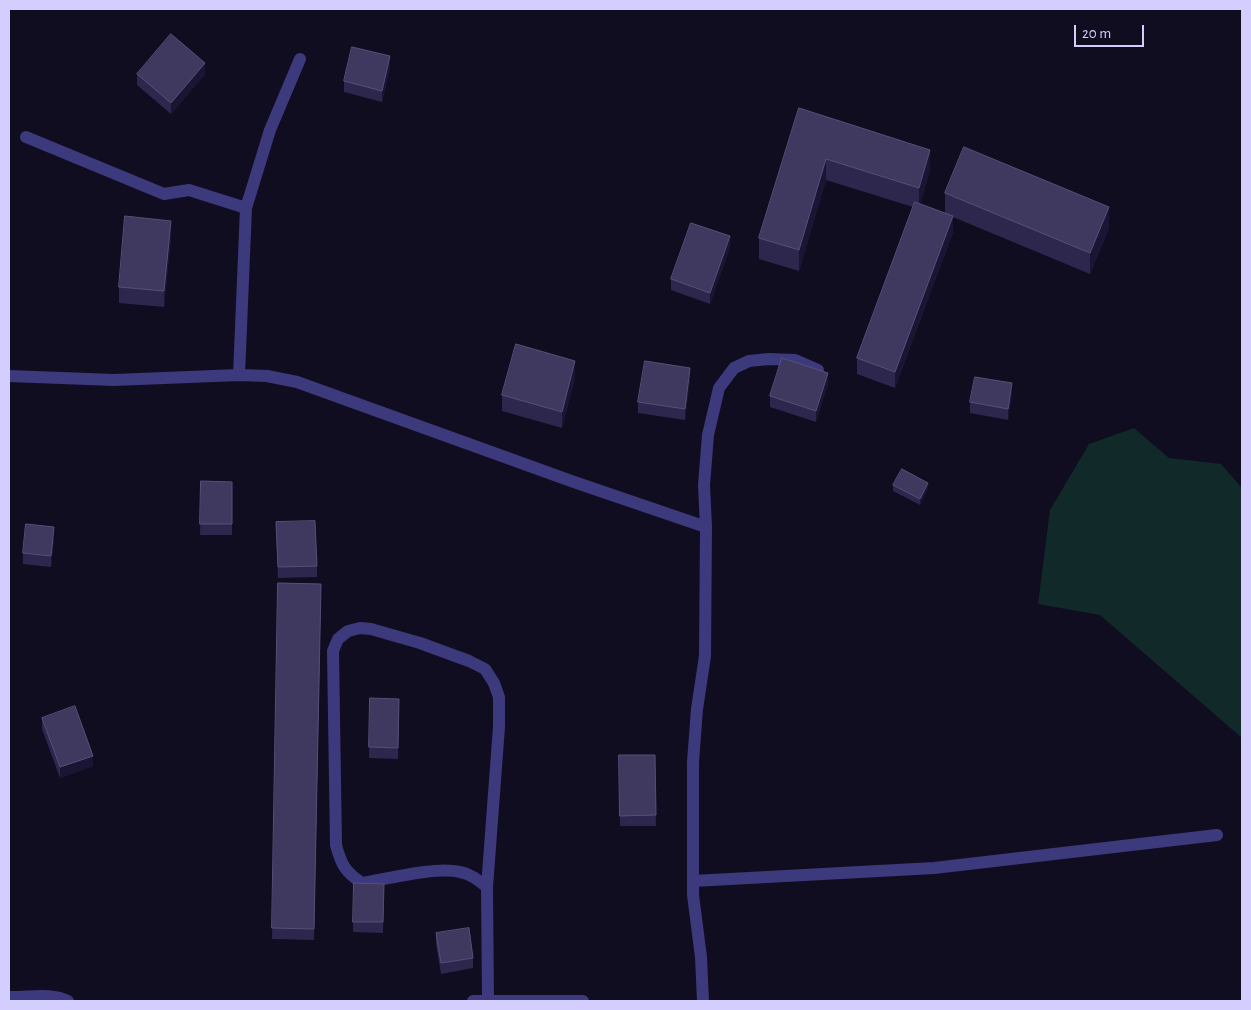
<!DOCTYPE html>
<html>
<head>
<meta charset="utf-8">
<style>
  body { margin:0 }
  #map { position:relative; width:1251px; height:1010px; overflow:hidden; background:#100d20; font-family:"Alegreya Sans",sans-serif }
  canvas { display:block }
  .frame { position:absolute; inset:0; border:10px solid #d3cefd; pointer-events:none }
  .scale { position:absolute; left:1074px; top:25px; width:70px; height:22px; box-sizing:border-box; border:2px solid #d3cefd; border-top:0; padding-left:6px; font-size:15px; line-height:18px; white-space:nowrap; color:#d3cefd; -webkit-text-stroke:4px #100d20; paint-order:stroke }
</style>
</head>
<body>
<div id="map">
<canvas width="1251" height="1010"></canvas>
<div class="frame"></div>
<div class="scale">20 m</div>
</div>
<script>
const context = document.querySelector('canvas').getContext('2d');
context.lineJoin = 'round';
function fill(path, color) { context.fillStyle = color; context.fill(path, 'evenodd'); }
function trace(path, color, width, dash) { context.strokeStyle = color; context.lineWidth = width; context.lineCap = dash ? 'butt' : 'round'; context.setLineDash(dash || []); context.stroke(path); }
fill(new Path2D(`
  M1134,428L1169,458L1221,464L1242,488V738L1100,615L1038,604L1050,510L1089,444Z`), '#112928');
trace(new Path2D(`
  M26,137L164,194L189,190L246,208
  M239,375L246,208L270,130L300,59
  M9,376L114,380L239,375L267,376L297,382L574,482L706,527
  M693,881L934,868L1217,835
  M487,887C478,880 471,874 460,872C437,866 387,879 362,883C345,872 341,864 336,845L333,651L338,639L348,631L360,628L371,629L420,643L469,661L485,669L494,683L499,697V727L487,887L488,1000
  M9,997C27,998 51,992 68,1001
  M473,1001H583
  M703,1001L701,957L693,895V762L697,709L705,656L706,527L704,485L708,435L719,388L734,368L749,361L769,359L795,360L818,370`), '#3c3a7d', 12);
fill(new Path2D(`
  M390,67L382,102L344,92V81Z
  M137,74H205L171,114L137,85Z
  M799,108L930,171L920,204L945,213V193L1109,228L1090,274L953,217V232L895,388L857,374V358L913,207L826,180L799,271L759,259V238Z
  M171,237L164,307L119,303V287Z
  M730,247L710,304L671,290V279Z
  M575,377L562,428L502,411V395Z
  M690,379L685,420L638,413V402Z
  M828,384L816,422L770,407V396Z
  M1012,394L1008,420L970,413V402Z
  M201,481L232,482V535H200Z
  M893,485L928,488L920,505L893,491Z
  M276,522L317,566V577L278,578Z
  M54,538L51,567L23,564V553Z
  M278,583L321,584L314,940L272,939Z
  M370,698L399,710L398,759L369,758Z
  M42,718L93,766L60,778L42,729Z
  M619,755H655L656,826H620Z
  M384,884L383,933L353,932V922Z
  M436,933L473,958V968L441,974L436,944Z`), '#2d274d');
fill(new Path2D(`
  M390,56V67L382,102V91Z
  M205,63V74L171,114V103Z
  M930,150V171L919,209V188Z
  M826,159V180L799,271V250Z
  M1109,207V228L1090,274V253Z
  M953,216V232L895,388V372Z
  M171,221V237L164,307V291Z
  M730,236V247L710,304V293Z
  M575,361V377L562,428V412Z
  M690,368V379L685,420V409Z
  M828,373V384L816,422V411Z
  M1012,383V394L1008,420V409Z
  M928,483V488L920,505V499Z
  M54,527V538L51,567V556Z
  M93,756V766L60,778V767Z`), '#1a1533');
const building = new Path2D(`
  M171,34L205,63L171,103L137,74Z
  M352,47L390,56L382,91L344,81Z
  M799,108L930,150L919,188L826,159L799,250L759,238Z
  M964,147L1109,207L1090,253L945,193Z
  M915,202L953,216L895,372L857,358Z
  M125,216L171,221L164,291L119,287Z
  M691,223L730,236L710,293L671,279Z
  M516,344L575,361L562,412L502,395Z
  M782,358L828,373L816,411L770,396Z
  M645,361L690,368L685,409L638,402Z
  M975,377L1012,383L1008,409L970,402Z
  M902,469L928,483L920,499L893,485Z
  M201,481L232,482V524H200Z
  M315,521L317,566L278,567L276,522Z
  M26,524L54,527L51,556L23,553Z
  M278,583L321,584L314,929L272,928Z
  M370,698L399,699L398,748L369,747Z
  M75,706L93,756L60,767L42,718Z
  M619,755H655L656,815L620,816Z
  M354,883L384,884L383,922H353Z
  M469,928L473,958L441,963L436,933Z`);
fill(building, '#3f3960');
trace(building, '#565079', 1);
</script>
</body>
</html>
